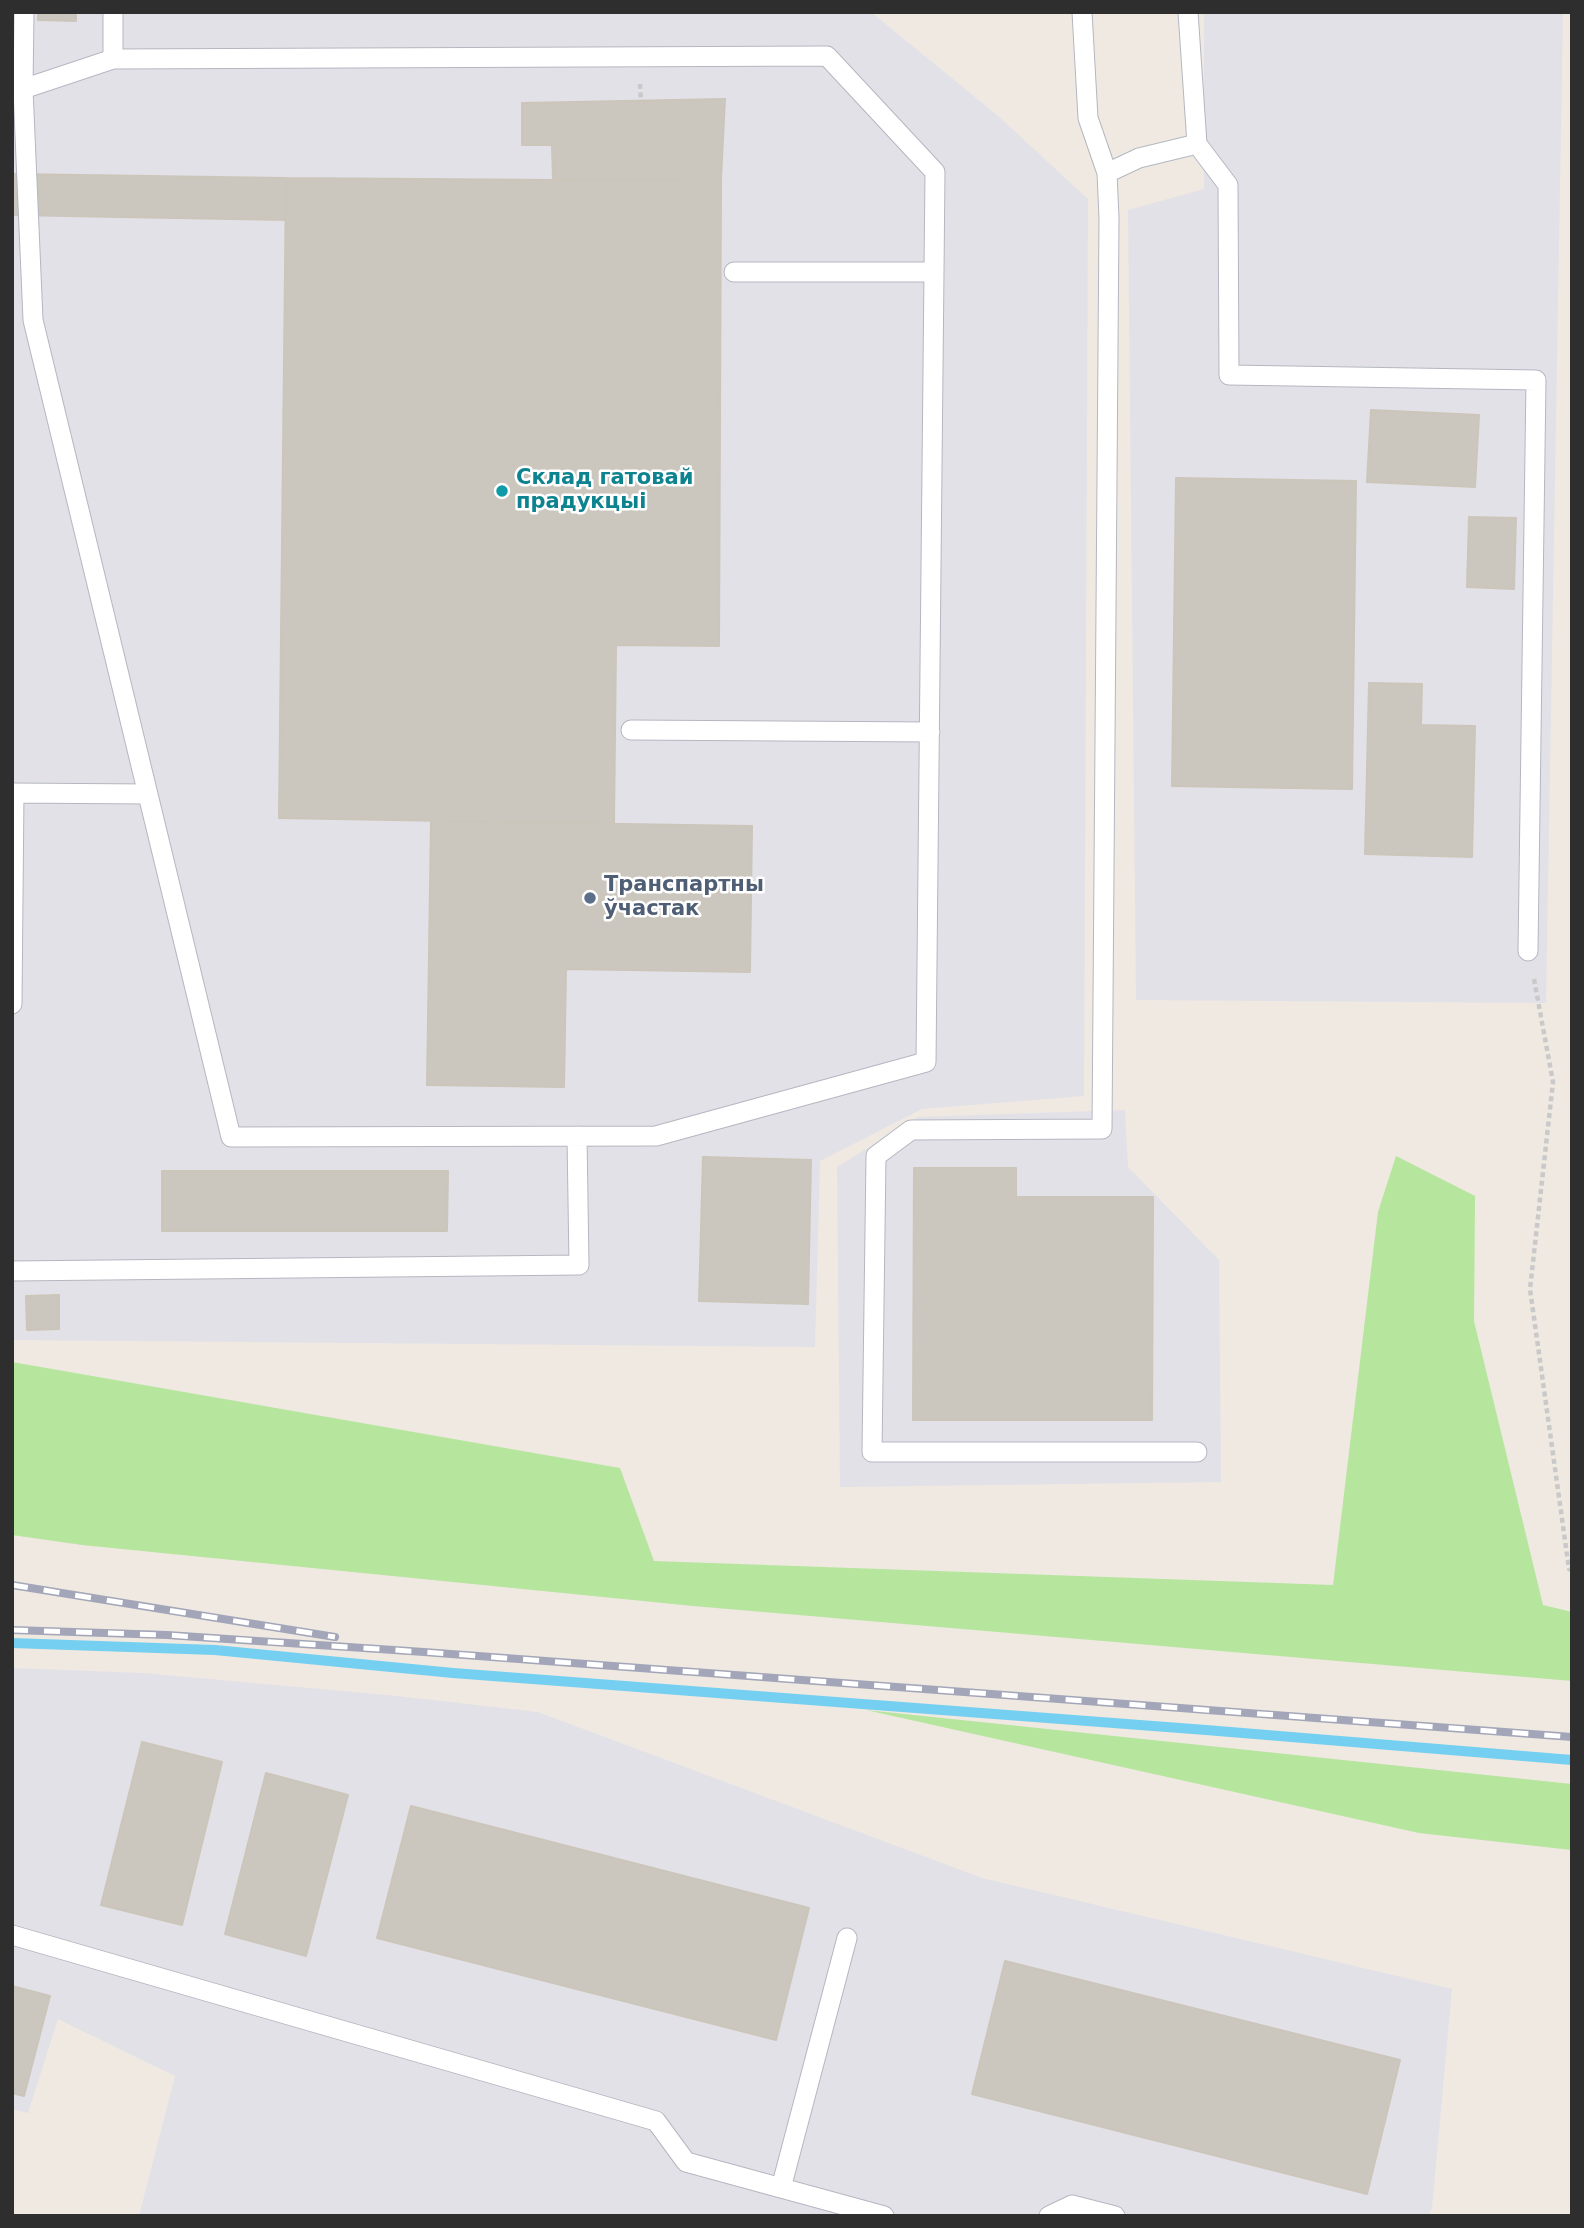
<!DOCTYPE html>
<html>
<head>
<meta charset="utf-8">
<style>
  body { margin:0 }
  #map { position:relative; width:1584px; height:2228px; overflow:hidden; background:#efe9e1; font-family:"DejaVu Sans",sans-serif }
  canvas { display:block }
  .frame { position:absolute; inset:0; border:14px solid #2e2e2e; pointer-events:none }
</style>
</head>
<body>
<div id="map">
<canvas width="1584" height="2228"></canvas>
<div class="frame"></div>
</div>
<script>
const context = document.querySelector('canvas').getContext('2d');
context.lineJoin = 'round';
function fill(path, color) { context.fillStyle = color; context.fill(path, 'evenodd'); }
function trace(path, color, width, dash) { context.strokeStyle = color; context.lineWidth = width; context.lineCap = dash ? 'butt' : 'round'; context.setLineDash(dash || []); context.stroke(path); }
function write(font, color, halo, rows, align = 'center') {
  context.font = font + ' "DejaVu Sans",sans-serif'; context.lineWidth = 5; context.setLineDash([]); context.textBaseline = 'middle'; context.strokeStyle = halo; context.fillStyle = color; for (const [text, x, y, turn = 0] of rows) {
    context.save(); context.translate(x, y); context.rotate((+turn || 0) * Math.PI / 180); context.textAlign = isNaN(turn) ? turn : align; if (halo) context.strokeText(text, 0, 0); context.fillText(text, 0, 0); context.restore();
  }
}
fill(new Path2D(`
  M12,12H871L997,115L1088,199L1084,1096L922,1109L820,1161L815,1347L12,1340Z
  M1204,12H1563L1546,1003L1136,1000L1128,210L1204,189Z
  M1125,1110L1128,1167L1219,1260L1221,1482L840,1487L837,1167L918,1117Z
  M12,1668L143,1673L397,1696L538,1712L982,1878L1452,1989L1432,2208L1428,2216H139L175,2076L58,2019L28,2113L12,2109Z`), '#e3e1e8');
fill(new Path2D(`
  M1396,1156L1475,1196L1474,1321L1543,1605L1572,1612V1681L693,1606L82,1545L12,1535V1362L620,1468L654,1561L1333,1585L1378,1212Z
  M866,1710L1572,1784V1850L1419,1833Z`), '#b6e59e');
trace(new Path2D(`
  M12,1643L215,1650L453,1673L1206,1730L1572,1760`), '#75cff0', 10);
const building = new Path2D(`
  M38,12H76V21L38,20Z
  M725,99L721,179L553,180L552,145H522V103Z
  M12,174L286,178V220L12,215Z
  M286,178L553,180L721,179L719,646L616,645L614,824L279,818Z
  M1371,410L1479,415L1475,487L1367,482Z
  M1176,478L1356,481L1352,789L1172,786Z
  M1469,517L1516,518L1514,589L1467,587Z
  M1369,683L1422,684L1421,725L1475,726L1472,857L1365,854Z
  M431,821L752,826L750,972L566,969L564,1087L427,1085Z
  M703,1157L811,1160L808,1304L699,1301Z
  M914,1168H1016V1197H1153L1152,1420H913Z
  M162,1171H448L447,1231H162Z
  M59,1295V1329L27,1330L26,1296Z
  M142,1742L222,1762L182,1925L101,1905Z
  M266,1773L348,1795L306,1956L225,1934Z
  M411,1806L809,1908L776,2040L377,1938Z
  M1005,1961L1400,2060L1367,2194L972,2094Z
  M12,1986L50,1996L24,2096L12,2093Z`);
fill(building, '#cbc7bf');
trace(building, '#cbc5ba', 2);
const lane = new Path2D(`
  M1082,12L1088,118L1107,173L1109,218L1102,1129L911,1130L876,1156L872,1452H1197
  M1188,12L1197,144L1228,185L1229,375L1536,380L1528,951
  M113,59L827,56L935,172L926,1062L656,1136L231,1137L33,320L23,89L113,59V12
  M14,89H23L24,12
  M1107,173L1139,158L1197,144
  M734,272H934
  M631,730L930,732
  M12,793L148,794
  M12,1004L14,793
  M12,1271L579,1265L577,1136
  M12,1935L656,2121L686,2162L884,2216
  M781,2188L847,1938
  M1049,2216L1072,2205L1115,2216`);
trace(lane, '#b4b7c1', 21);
trace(new Path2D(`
  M640,84L641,101
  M1534,979L1553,1082L1530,1289L1569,1569L1572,1570`), '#c9c9c9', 4.5, [5, 3.5]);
trace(lane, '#fff', 19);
const rail = new Path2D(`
  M12,1585L335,1637
  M12,1630L167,1635L424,1652L1572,1737`);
trace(rail, '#a3a6b8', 8);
trace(rail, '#fff', 5, [16]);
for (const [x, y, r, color] of [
  [502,491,7,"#0f9aa8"],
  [590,898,7,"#5c6f8a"]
]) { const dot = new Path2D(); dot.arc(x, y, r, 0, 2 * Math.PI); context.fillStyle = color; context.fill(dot); trace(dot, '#fff', 2.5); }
write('bold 21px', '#0d838f', '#fff', [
  ["Склад гатовай",516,479],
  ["прадукцыі",516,503]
], 'left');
write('bold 21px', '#4e5e75', '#fff', [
  ["Транспартны",604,886],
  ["ўчастак",604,910]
], 'left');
</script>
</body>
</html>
